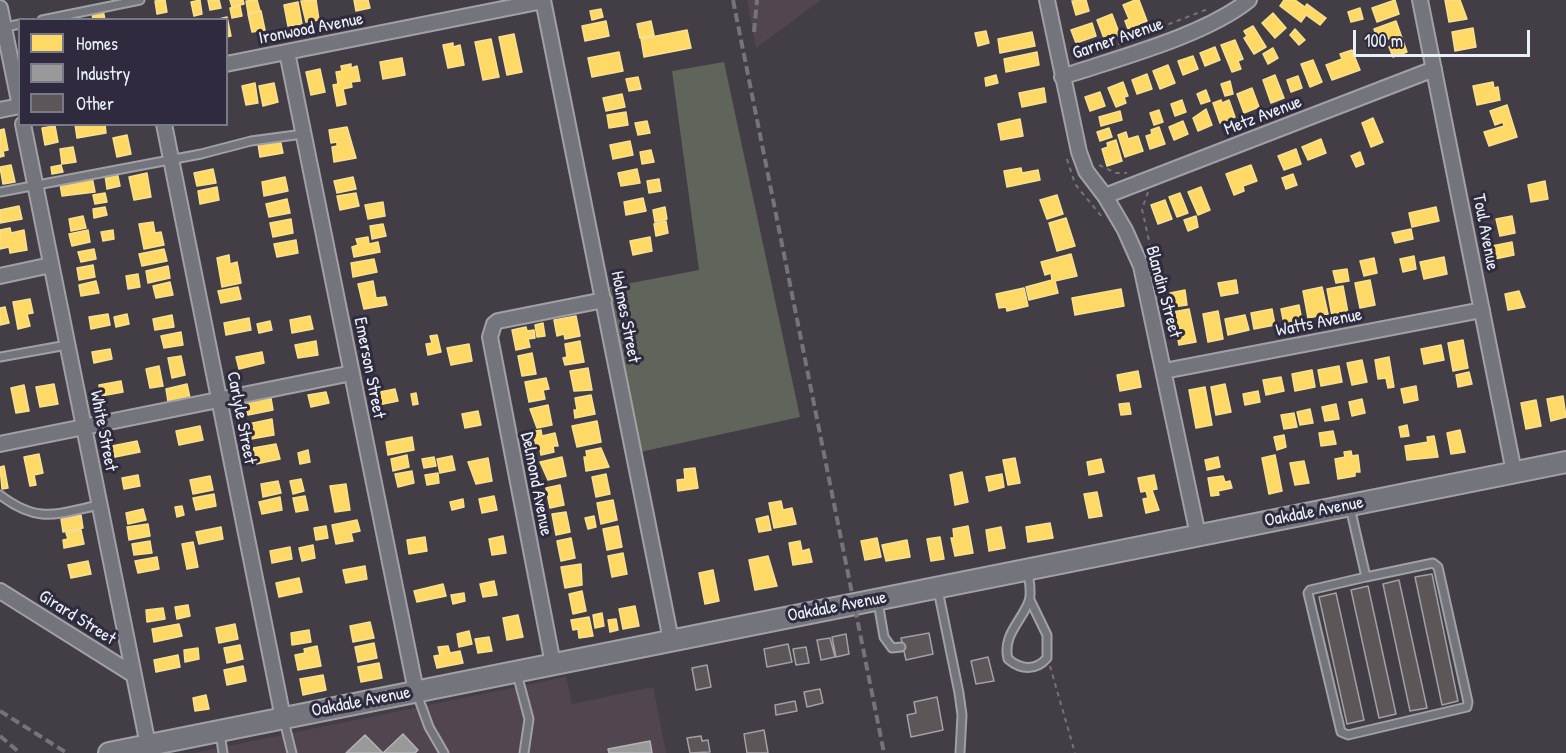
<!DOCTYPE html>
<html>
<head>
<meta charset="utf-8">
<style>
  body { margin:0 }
  #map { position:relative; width:1566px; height:753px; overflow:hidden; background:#433e46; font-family:"Patrick Hand",sans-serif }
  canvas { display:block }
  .legend { position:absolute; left:18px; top:18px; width:210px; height:108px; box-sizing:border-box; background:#2f2a3d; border:2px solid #797a88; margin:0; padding:8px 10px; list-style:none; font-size:18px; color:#e8f1f8 }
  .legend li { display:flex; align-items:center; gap:12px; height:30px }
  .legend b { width:30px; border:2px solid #797a88 }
  .scale { position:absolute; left:1353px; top:30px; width:177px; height:27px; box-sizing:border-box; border:3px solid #e8f1f8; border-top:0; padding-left:8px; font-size:18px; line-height:21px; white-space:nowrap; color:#e8f1f8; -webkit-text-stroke:4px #2f2a3d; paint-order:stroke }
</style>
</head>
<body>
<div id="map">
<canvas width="1566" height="753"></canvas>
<ul class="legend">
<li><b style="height:16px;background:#ffd966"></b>Homes</li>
<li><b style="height:16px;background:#999"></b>Industry</li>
<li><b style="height:16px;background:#5c5659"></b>Other</li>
</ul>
<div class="scale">100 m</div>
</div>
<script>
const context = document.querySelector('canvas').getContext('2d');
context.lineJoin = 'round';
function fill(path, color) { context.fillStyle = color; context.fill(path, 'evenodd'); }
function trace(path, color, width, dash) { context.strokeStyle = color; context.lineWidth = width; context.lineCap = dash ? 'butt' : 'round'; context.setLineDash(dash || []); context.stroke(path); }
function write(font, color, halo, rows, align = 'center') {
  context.font = font + ' "Patrick Hand",sans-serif'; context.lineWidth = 6; context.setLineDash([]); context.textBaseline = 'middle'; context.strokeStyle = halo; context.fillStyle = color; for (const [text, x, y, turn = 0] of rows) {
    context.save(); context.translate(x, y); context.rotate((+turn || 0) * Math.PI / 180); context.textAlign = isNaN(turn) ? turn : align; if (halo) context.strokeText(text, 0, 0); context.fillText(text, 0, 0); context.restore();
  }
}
fill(new Path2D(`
  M747,0H821L756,48Z
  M566,677L572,704L653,687L666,753H194Z`), '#514650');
fill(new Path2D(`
  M724,62L800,417L640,452L610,287L699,270L672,71Z`), '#60655b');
const homes = new Path2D(`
  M165,0L167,12L157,14L155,1Z
  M200,0L202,14L194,16L191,2Z
  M208,0H219L221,8L210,10Z
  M230,0H243L244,4L232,7Z
  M257,0L260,11L248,13L246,1Z
  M316,0L319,20L306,22L301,1Z
  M354,0H368L370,8L356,11Z
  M1086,0L1089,11L1076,15L1072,1Z
  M1135,0H1139L1147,21L1128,29L1125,21L1129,19L1123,5Z
  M1284,0H1295L1305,7L1307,4L1326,18L1320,25L1306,15L1301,22L1280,6Z
  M1395,0L1399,14L1377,22L1372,8Z
  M1445,0H1460L1467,19L1449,22Z
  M298,2L302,24L288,26L284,5Z
  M240,6L242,16L232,18L230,8Z
  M1360,8L1363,19L1351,22L1348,12Z
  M601,9L603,17L592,20L590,11Z
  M103,10L105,20H93L92,13Z
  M261,11L265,30L252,32L248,14Z
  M1273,13L1286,28L1275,38L1262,23Z
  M1112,14L1120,35L1105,41L1097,20Z
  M227,17L231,36L226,37V20H215Z
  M606,21L609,36L585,41L582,26Z
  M651,21L654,35L640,38L637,24Z
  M1396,21L1407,52L1393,57L1389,47L1393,45L1391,38L1379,42L1374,29Z
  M1092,23L1096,36L1076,43L1071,30Z
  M1253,26L1266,47L1254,54L1244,38L1247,36L1244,31Z
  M1473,28L1476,47L1455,51L1452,32Z
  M1295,29L1305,40L1299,45L1290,35Z
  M687,30L691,48L644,57L641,39Z
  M986,31L989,43L978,46L975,33Z
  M1032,32L1035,46L1000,53L998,39Z
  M514,34L522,72L507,75L499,37Z
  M491,39L499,77L483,80L475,42Z
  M1235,40L1243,59L1238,61L1241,69L1232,72L1221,45Z
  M453,43V47L460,45L464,65L448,68L443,45Z
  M1215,47L1220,60L1205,66L1200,53Z
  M1273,48L1278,58L1268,64L1263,54Z
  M1352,50L1360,70L1332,80L1326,65L1342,59L1340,54Z
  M619,52L623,71L592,77L588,58Z
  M1037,52L1039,65L1006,72L1004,59Z
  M1193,56L1198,69L1183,75L1178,61Z
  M402,58L405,75L383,79L380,62Z
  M1313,60L1322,82L1310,87L1301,64Z
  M351,64V68L357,66L360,81L351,82L352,87L343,89L346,104L337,106L333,85L338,84L336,72L342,71L341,66Z
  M1168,65L1175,83L1160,89L1153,71Z
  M320,69L325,92L311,95L306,72Z
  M1147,74L1152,89L1137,94L1132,80Z
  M996,75L998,83L986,86L985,78Z
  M1275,75L1284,98L1271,103L1263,80Z
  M1298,76L1302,88L1291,92L1287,80Z
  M638,77L641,89L629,91L626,79Z
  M1230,81L1233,94L1225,96L1221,84Z
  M1123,82L1128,96L1124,97L1126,103L1116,107L1108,88Z
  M1493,82L1494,88L1498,87L1500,100L1477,105L1473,86Z
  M255,83L258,103L246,105L242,86Z
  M274,83L278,102L263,106L259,86Z
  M1044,88L1046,102L1022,107L1019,93Z
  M1252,88L1259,107L1244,113L1237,94Z
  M1206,90L1210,101L1201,104L1197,94Z
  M1100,92L1105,106L1090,111L1085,97Z
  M622,94L625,107L606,111L603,98Z
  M1182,100L1186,112L1175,116L1171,104Z
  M1221,100L1222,103L1229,100L1235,117L1220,123L1213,103Z
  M1507,105L1517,137L1489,146L1484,132L1504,126L1503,122L1495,125L1490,111Z
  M1206,109L1212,125L1198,131L1193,118Z
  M1159,110L1163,122L1154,125L1150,113Z
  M1120,111L1122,120L1101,126L1099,117Z
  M626,112L628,125L609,128L607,115Z
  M1373,118L1383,142L1371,147L1362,123Z
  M1020,119L1023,136L1001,140L998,124Z
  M647,121L650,133L638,135L635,123Z
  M1183,121L1188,134L1174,140L1169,127Z
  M75,124H105L106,133L77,138Z
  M55,126L58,142L45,145L42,128Z
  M347,127L356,158L334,162L332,147L337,146V142L331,143L329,130Z
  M1159,127L1165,144L1150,149L1146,136L1152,134L1151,130Z
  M1109,128L1112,137L1100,141L1097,132Z
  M4,129L8,150L3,151L4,156L0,157V130Z
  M1126,132L1128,139L1138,136L1143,151L1125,157L1118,135Z
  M127,135L131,154L117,157L113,138Z
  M280,139L283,153L260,157L258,144Z
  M1321,139L1326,153L1308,160L1302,147Z
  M1116,140L1122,161L1107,166L1102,149L1108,147L1107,143Z
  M630,141L633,155L613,159L610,145Z
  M73,147L76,162L62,164L60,149Z
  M1296,149L1301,164L1284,170L1278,156Z
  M651,150L654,162L642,164L640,152Z
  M1360,152L1364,164L1356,167L1351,156Z
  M11,165L15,182L3,184L0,167Z
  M61,165L63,172L52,174L51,167Z
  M1251,165L1257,181L1243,186L1244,191L1234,195L1226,174Z
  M1021,168L1022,173L1038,170L1040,180L1007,187L1004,171Z
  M213,169L216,183L197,186L194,173Z
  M637,169L640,183L621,186L618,173Z
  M117,172L120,186L107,189L105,175Z
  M147,173L151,197L134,200L129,177Z
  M1293,174L1297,185L1286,189L1282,178Z
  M92,177L95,192L62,196L60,184Z
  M285,177L288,191L264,196L262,182Z
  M353,177L356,189L337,193L334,181Z
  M659,179L661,191L649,193L647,181Z
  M1545,181L1548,199L1531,202L1528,185Z
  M217,187L219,200L200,204L198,191Z
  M1201,187L1210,210L1198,215L1188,192Z
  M105,193L107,202L95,204L93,195Z
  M356,193L359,206L340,210L337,196Z
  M1180,193L1188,213L1177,217L1169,197Z
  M1057,195L1063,214L1047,219L1040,200Z
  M643,198L646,211L626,215L624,202Z
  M287,199L290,213L269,217L266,204Z
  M1165,200L1172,219L1158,224L1151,205Z
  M383,202L385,216L368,219L365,205Z
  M19,206L22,219L0,223V210Z
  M105,207L107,215L94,218L93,209Z
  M665,207L667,219L655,222L653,210Z
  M1436,207L1439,221L1412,227L1409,213Z
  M83,216L86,228L71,231L69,219Z
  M1196,216L1198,227L1188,231L1184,220Z
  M1512,216L1515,233L1500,236L1496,219Z
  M1066,218L1075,246L1057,251L1049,223Z
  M291,219L293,233L273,237L270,223Z
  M666,221L668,233L656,236L654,224Z
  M153,222L155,233L161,232L164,245L144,249L139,224Z
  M383,224L386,236L372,239L370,226Z
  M10,228L11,233L24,230L27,250L10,253L9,247L0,249V230Z
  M1411,229L1413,239L1395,243L1392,233Z
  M88,230L90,242L72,246L69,234Z
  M113,230L114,239L103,241L101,232Z
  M368,237L369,244L378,242L380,252L354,257L352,247L358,245L356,239Z
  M650,237L652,251L633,255L630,241Z
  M296,240L298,253L277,257L274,244Z
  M1512,242L1514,255L1495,259L1492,246Z
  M94,249L96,259L81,262L78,252Z
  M164,249L167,261L142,266L139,254Z
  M1071,254L1077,276L1055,281L1058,293L1029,300L1026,287L1052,280L1051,273L1045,275L1041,262Z
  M229,255L230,264L237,262L241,283L222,287L217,258Z
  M1414,256L1416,269L1403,272L1400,259Z
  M1444,257L1447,274L1424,279L1420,262Z
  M1374,258L1377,273L1364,276L1360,261Z
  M374,259L377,272L353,277L351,263Z
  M93,265L95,277L79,280L77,268Z
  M168,266L170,278L148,283L146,271Z
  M1347,269L1349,281L1336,283L1333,271Z
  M138,274L140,287L128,289L126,276Z
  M1236,280L1238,293L1221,296L1218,283Z
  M1370,280L1375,305L1360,308L1355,283Z
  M96,281L99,293L81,296L79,285Z
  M373,281L376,298L385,297L387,305L364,309L358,284Z
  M170,282L173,295L156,298L153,286Z
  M1343,286L1348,313L1332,316L1327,289Z
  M238,287L241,299L221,303L218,291Z
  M1322,287L1328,314L1308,318L1303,291Z
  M1024,288L1028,306L1007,311L1006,307L999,308L996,294Z
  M1121,289L1124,306L1075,315L1072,298Z
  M1185,290L1187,305L1173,307L1170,293Z
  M1519,291L1525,307L1508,310L1505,294Z
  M30,299L33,313L27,314L30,326L18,329L13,302Z
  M1299,305L1302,321L1284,324L1281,309Z
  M5,307L9,323L0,325V308Z
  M1189,309L1196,342L1179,345L1173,312Z
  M1272,309L1275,325L1254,329L1251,313Z
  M1218,311L1223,339L1208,342L1203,314Z
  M108,314L110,325L91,329L89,317Z
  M127,314L129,324L116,327L114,317Z
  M172,315L174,327L155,330L153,319Z
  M1245,315L1249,330L1228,335L1225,319Z
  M310,316L313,329L292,333L290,320Z
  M576,316L580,336L565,339L564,334L557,336L554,320Z
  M249,318L251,330L226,335L224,323Z
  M270,321L272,330L259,333L257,324Z
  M543,323L545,336L537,337L535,325Z
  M526,327L527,331L534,330L535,338L528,339L530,347L516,350L512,330Z
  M181,332L183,345L164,348L161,336Z
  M437,335L441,352L428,355L426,344L432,343L430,336Z
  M1463,340L1468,368L1453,371L1448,343Z
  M316,341L318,355L298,358L295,345Z
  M580,341L584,362L565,365L563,358L567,357L565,344Z
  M469,344L472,361L451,365L447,348Z
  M1441,345L1444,360L1424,364L1421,349Z
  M110,349L112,359L94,363L92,352Z
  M262,352L264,363L239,369L236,357Z
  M532,353L536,374L522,376L518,356Z
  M181,356L185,375L172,378L168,358Z
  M1389,357L1394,387L1388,388L1386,378L1378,379L1375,360Z
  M1362,360L1367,382L1352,385L1347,363Z
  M159,366L163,386L150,388L146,369Z
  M1339,366L1342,382L1321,386L1318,370Z
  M588,368L592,390L574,391L570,371Z
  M1312,370L1315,387L1295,391L1292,374Z
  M1138,371L1141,387L1120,391L1117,375Z
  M1469,372L1472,384L1458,387L1456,375Z
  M1281,377L1284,391L1266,395L1263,380Z
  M546,378L549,389L543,390L545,399L529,402L525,382Z
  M121,381L123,392L101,396L99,385Z
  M54,384L58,404L40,407L36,387Z
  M187,384L190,398L168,402L166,389Z
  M1225,384L1231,412L1216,415L1211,387Z
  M24,385L29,411L16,413L11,388Z
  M1416,386L1418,400L1404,403L1401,389Z
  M1205,387L1212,425L1196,428L1189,390Z
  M395,389L398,401L378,405L375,393Z
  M1258,391L1260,402L1245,405L1243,394Z
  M326,392L329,403L311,407L308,395Z
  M416,393L418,404L413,405L411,394Z
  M591,395L595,414L575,418L574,410H577L575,398Z
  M1563,396L1566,417L1551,421L1547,399Z
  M271,398L273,410L248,415L245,403Z
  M1362,399L1365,413L1352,416L1349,402Z
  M1536,400L1541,426L1526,429L1521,403Z
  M1129,403L1131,414L1121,415L1119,404Z
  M1336,404L1339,419L1325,421L1322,407Z
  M548,405L552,425L537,428L530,409Z
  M1310,409L1313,423L1300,425L1297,412Z
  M478,411L481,425L465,428L462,414Z
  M1294,413L1297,427L1284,429L1281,415Z
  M272,419L274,435L251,439L248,424Z
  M597,421L601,442L577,447L572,426Z
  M1407,425L1409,436L1401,437L1399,427Z
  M200,426L203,440L179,445L176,431Z
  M541,430L542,436L555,433L558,446H553L554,452L541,455L539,444L534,445L531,432Z
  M1460,430L1465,452L1451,454L1447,433Z
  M1333,431L1336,444L1321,446L1319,433Z
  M1284,435L1286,447L1277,450L1274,437Z
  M1434,436L1438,457L1407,460L1405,446L1428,442L1427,437Z
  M412,437L414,450L388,455L386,442Z
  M137,441L140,452L115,457L112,446Z
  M276,444L280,459L256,464L253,448Z
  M601,448L609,467L586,471L584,457H587L586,451Z
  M308,450L310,462L300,464L298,453Z
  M1351,451L1352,456L1358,455L1360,472H1355V476L1338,479L1335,459L1345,457L1344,452Z
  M39,454L43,473L34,475L36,485L30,486L24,457Z
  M407,455L409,467L393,471L391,459Z
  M1275,455L1282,491L1269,494L1262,458Z
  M452,456L455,470L440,473L437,459Z
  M434,457L436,466L424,468L422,459Z
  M562,457L566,476L548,480L540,462Z
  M1218,457L1220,467L1207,470L1205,460Z
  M488,458L492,481L476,484L468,462Z
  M1015,458L1020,483L1008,485L1003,460Z
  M1101,459L1104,472L1089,475L1087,462Z
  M1304,461L1309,483L1295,485L1290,463Z
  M4,466L8,488L2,489L0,467Z
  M695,468L698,488L678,491L677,480L685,479L684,469Z
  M412,471L414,483L398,487L395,474Z
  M962,472L968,502L955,505L950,475Z
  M438,473L439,483L427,485L425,475Z
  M606,474L610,494L596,497L592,477Z
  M1002,474L1004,487L989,491L986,477Z
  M138,475L140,486L124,489L122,478Z
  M1154,475L1157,489L1152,490L1159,510L1146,513L1143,499L1148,498L1146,491L1141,492L1138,478Z
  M210,476L213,490L193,494L190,480Z
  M1223,476L1225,482L1230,481L1232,488L1218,491L1219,495L1211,496L1208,478Z
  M301,479L304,491L293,494L290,481Z
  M278,481L281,493L263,497L261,484Z
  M346,484L350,510L335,512L330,486Z
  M560,485L564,505L550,508L546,488Z
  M1097,492L1102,516L1089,518L1084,494Z
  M214,494L216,506L196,510L193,498Z
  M305,496L308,510L296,512L293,498Z
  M494,496L497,510L482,513L479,499Z
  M280,497L282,510L262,514L259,502Z
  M463,499L464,507L452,510L450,502Z
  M613,500L617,520L601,524L597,503Z
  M781,501L783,510L792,508L796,524L774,528L769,503Z
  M182,506L184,515L177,517L175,507Z
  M143,509L146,520L128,524L126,513Z
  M566,512L570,532L556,535L552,514Z
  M81,515L83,528L63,532L61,519Z
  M594,516L596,527L588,529L585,518Z
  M768,516L771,530L759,532L756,519Z
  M357,520L360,531L351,533L353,541L336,544L332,525Z
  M1050,523L1053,538L1028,542L1026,527Z
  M148,524L150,536L129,540L127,527Z
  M326,526L328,538L316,540L314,528Z
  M618,526L622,547L607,550L603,529Z
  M968,526L973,553L955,556L951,538H954L953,529Z
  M221,527L223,539L199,544L196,532Z
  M1001,527L1005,548L989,551L986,530Z
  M81,530L84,544L64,548L63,540L68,539L66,533Z
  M503,536L506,553L492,555L489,539Z
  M425,537L427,551L409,554L407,540Z
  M940,537L944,559L931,561L927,539Z
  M571,538L575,558L561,561L557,541Z
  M877,538L881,557L865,560L861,541Z
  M907,540L910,557L886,561L882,545Z
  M150,541L152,553L134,555L132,544Z
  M800,541L802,551L809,549L812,562L793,565L789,543Z
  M193,542L198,567L187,569L182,544Z
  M313,545L315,558L302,561L299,548Z
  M290,547L292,559L272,563L270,551Z
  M623,553L627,574L612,577L608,556Z
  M768,556L777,586L755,590L749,560Z
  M157,557L159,569L138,573L135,561Z
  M88,561L91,574L71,578L68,565Z
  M581,564L582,585L565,588L561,567Z
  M365,566L367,579L346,583L343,570Z
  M713,570L719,601L705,604L699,573Z
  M299,578L302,592L279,597L276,583Z
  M494,581L497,595L483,597L480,584Z
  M443,584L446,596L417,602L414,591Z
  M582,591L586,611L573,614L569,594Z
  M464,593L465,601L453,604L451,595Z
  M188,605L190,616L177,619L175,607Z
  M635,606L639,626L623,629L619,609Z
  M163,608L165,619L147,622L146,610Z
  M602,613L604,626L595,628L593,615Z
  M518,615L523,637L507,640L503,618Z
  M589,617L593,636L579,638L578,629L573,630L571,620Z
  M616,619L618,630L610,632L608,620Z
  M370,622L374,638L353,642L350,626Z
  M179,624L182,636L154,642L152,629Z
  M235,624L238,639L219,643L216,628Z
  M309,630L311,642L292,645L291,633Z
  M469,631L472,644L459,647L457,634Z
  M489,637L492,651L478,653L475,639Z
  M374,643L377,658L358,662L355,647Z
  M240,645L243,659L227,663L224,648Z
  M317,646L321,666L298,670L295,655L305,653L304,649Z
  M448,646L450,653L460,651L463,663L437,668L434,656L440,655L438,647Z
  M198,648L199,659L185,662L184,650Z
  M178,655L180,667L156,672L154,660Z
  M379,663L382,678L361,682L358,667Z
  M243,666L246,681L227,685L224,670Z
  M323,675L326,690L303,695L300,679Z
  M206,695L209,709L195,711L193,698Z`);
fill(homes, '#ffd966');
trace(homes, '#f8e092', 1.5);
const industry = new Path2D(`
  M403,734L418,750L415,753H346L365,735L383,753Z
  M650,741L652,753H609L608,749Z`);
fill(industry, '#999');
trace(industry, '#b1b3b6', 1.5);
const building = new Path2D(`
  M1432,574L1458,701L1442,705L1415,577Z
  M1399,580L1427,708L1410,711L1383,584Z
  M1368,586L1396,714L1379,718L1351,590Z
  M1336,593L1364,720L1347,724L1319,597Z
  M929,633L933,654L906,660L901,638Z
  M846,634L849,654L836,657L832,637Z
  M830,638L835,657L821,660L817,640Z
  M788,644L792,662L767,667L764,649Z
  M806,647L809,663L796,665L793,649Z
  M988,657L994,681L976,684L971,661Z
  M707,665L711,687L696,690L692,668Z
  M820,689L823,703L807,707L804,692Z
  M937,697L943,730L911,737L907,715L916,713L914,702Z
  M795,701L797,711L776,715L775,705Z
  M764,730L768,753H747L744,734Z
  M701,736L702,741L708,740L710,752L690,753L687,738Z`);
fill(building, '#5c5659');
trace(building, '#a0a0a5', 1.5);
const lane = new Path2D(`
  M42,20L140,0
  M1,28L20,24
  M0,192L201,154L251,141L303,134
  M0,357L67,345
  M0,495C38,524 56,514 99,505
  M1350,507L1366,577L1310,590L1308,593L1341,732L1348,735L1467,707L1468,702L1438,567L1433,563L1366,577
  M1028,571C1029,580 1032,593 1029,601C1022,621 1002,635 1008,659C1021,670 1036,671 1047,658V635L1030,600
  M938,590L959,693L962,715L960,753
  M878,602L884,637L892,648L901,647
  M517,674L529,719L524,753
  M417,694L429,727L444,753
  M284,721L292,753
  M220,733L223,753`);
const street = new Path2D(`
  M543,0L671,640
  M1047,0L1079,152L1086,171L1105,196L1125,230L1141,266L1198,535
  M1420,0L1514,472
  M0,8L20,106
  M287,52L416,691
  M226,64L543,1
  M1062,77C1118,58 1204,36 1249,0
  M0,110L20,106
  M23,124L148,745
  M164,124L283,718
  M1105,196L1434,69
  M0,276L51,265
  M1164,371L1482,310
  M0,444L352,373
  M0,591L134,675
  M553,664L490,337L494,324L498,321L604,300`);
const secondary = new Path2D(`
  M109,753L1566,462`);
trace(lane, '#a0a0a5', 11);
trace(street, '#a0a0a5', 18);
trace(secondary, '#a0a0a5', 24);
trace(new Path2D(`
  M1118,44L1208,9
  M1067,159L1075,184L1102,217
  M1099,165L1116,173H1127
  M1148,192L1142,209L1153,259
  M1050,666L1075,753`), '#75747a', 2, [4.5, 4.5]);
trace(lane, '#74757c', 7);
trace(street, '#74757c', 14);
trace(secondary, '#74757c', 20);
trace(new Path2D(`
  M733,0L884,753
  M754,32L757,0
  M0,711L67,753
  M0,736L20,753`), '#75747a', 4, [9, 4.5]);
write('18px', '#e8f1f8', '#2f2a3d', [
  ["Ironwood Avenue",311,29,-11],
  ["Garner Avenue",1118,39,-19],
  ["Metz Avenue",1263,116,-21],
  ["Toul Avenue",1485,232,79],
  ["Blandin Street",1163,292,75],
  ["Holmes Street",625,317,79],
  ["Watts Avenue",1319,323,-11],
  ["Emerson Street",369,368,79],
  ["Carlyle Street",241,418,79],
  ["White Street",103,431,79],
  ["Delmond Avenue",536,484,79],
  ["Oakdale Avenue",1314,512,-11],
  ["Oakdale Avenue",837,607,-11],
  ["Girard Street",77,618,32],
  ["Oakdale Avenue",361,702,-11]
]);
</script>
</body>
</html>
